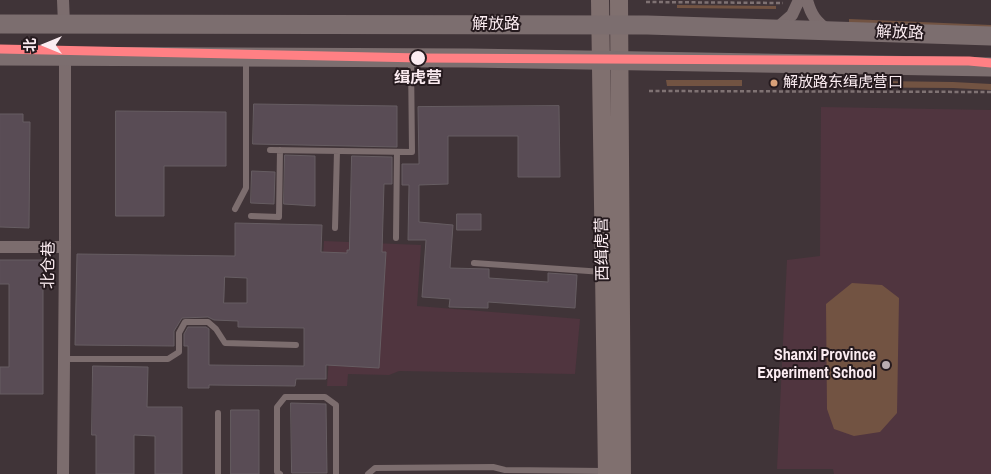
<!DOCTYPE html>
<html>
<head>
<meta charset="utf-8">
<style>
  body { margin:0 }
  #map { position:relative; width:991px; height:474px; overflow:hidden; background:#403438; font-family:"Archivo Narrow","Noto Sans SC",sans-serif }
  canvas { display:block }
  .north { position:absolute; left:20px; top:20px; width:50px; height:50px; -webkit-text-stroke:4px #251a1e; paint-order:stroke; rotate:270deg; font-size:14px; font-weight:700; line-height:20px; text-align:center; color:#fbecf1 }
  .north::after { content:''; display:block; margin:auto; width:18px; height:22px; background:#fbecf1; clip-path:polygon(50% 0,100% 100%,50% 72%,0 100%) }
</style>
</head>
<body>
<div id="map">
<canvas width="991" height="474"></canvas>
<div class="north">北</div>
</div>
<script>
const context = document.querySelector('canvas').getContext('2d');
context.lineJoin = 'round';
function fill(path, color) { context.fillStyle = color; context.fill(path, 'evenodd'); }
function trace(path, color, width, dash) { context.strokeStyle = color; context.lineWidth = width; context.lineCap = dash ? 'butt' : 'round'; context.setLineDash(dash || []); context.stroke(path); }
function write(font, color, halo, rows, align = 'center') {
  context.font = font + ' "Archivo Narrow","Noto Sans SC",sans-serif'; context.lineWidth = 4; context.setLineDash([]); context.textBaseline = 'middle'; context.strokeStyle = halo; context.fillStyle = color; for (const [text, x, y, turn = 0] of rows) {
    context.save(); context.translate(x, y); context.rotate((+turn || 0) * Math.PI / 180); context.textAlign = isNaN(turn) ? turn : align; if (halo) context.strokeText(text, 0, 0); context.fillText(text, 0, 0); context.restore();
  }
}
fill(new Path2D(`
  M821,107L991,110V474H834L833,469H777L787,260L820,256Z
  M324,241L421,245L417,306L580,319L575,374L399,371L389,375L348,374L347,386H327L333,300L320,299Z`), '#50353f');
fill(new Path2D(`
  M677,5L776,6V9L677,8Z
  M849,19L991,25V29L849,24Z
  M666,80H742V86H667Z
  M807,80L953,82L991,84V90L953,88L808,87Z
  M852,283L882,285L899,298L897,413L880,432L854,436L834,429L827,409L826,304Z`), '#725342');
const building = new Path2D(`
  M254,104L397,106V147L253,144Z
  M559,106L560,177H518V136H448V184L419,185V222L453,225L450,268L489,269V278L548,282V273L577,275L575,308L488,302V308L449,307L450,299L422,297L426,240H408L409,185H402V164H419L418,107Z
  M116,111L226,112V166H164V216H116Z
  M0,114H23V122H30L29,228L0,227Z
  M285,155L315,156V206L284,204Z
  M352,156L392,157V184H384L382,252H386L379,368L326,365V379H296L295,386L209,385V388H188V346H184V334L188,327H206L209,329V365L304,366V328L238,327V321L214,320L208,317L182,318L174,331V346L75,345L77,254L235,256V223L322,225L321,252L347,253V250H349ZM225,277L247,278V303H224Z
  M252,171L275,172L274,204L251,203Z
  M457,214H481V230H457Z
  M0,260H43V394H0V367H9V284H0Z
  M93,366L148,367L147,407H182V474H155V436L134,435V474H96V435H92Z
  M291,403L326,404L327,473H292Z
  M231,410H259V474H231Z`);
fill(building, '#594c55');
trace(building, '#665d62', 1);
trace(new Path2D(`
  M646,2L783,3
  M649,91L991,92`), '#7f7273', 2.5, [4, 2.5]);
trace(new Path2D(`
  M270,150L412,152L411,60
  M235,209L246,188V58
  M251,216L279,217L280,150
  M335,228L337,151
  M396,238L397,152
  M474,263L603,272
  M64,359H168L179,352V333L185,322H208L216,329L225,343L296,345
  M218,413V474
  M280,474L277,472V407L285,397H325L336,405V474
  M368,474L375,468L493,467L505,470L605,471`), '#7c6d6e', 6);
trace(new Path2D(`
  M63,0L64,24
  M807,0C811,15 816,22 829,31
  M776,29L792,15L799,0
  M0,247H65
  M63,474L65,247V56`), '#7c6d6e', 12);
trace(new Path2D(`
  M600,0L607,474
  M619,0L622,474`), '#80706f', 18);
trace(new Path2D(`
  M0,24L647,25L991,36
  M0,56L470,58L991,67`), '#7c6e6f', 19);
trace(new Path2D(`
  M0,49L421,58L969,61L991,63`), '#ff8084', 9);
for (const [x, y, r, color] of [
  [418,58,8,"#fbecf1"],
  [774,83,4.5,"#d9a179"],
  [886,365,5,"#baacb0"]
]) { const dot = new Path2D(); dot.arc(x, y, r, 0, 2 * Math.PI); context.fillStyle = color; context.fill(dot); trace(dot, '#251a1e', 2); }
write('15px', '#fbecf1', '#251a1e', [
  ["解放路东缉虎营口",783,83]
], 'left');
write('16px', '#fbecf1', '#251a1e', [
  ["解放路",496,25],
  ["解放路",900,33,2],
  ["西缉虎营",603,249,-91],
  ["北仓巷",49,265,-89]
]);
write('bold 16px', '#fbecf1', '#251a1e', [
  ["缉虎营",418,79]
]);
write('bold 16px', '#fbecf1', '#251a1e', [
  ["Shanxi Province",876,356],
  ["Experiment School",876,374]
], 'right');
</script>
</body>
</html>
